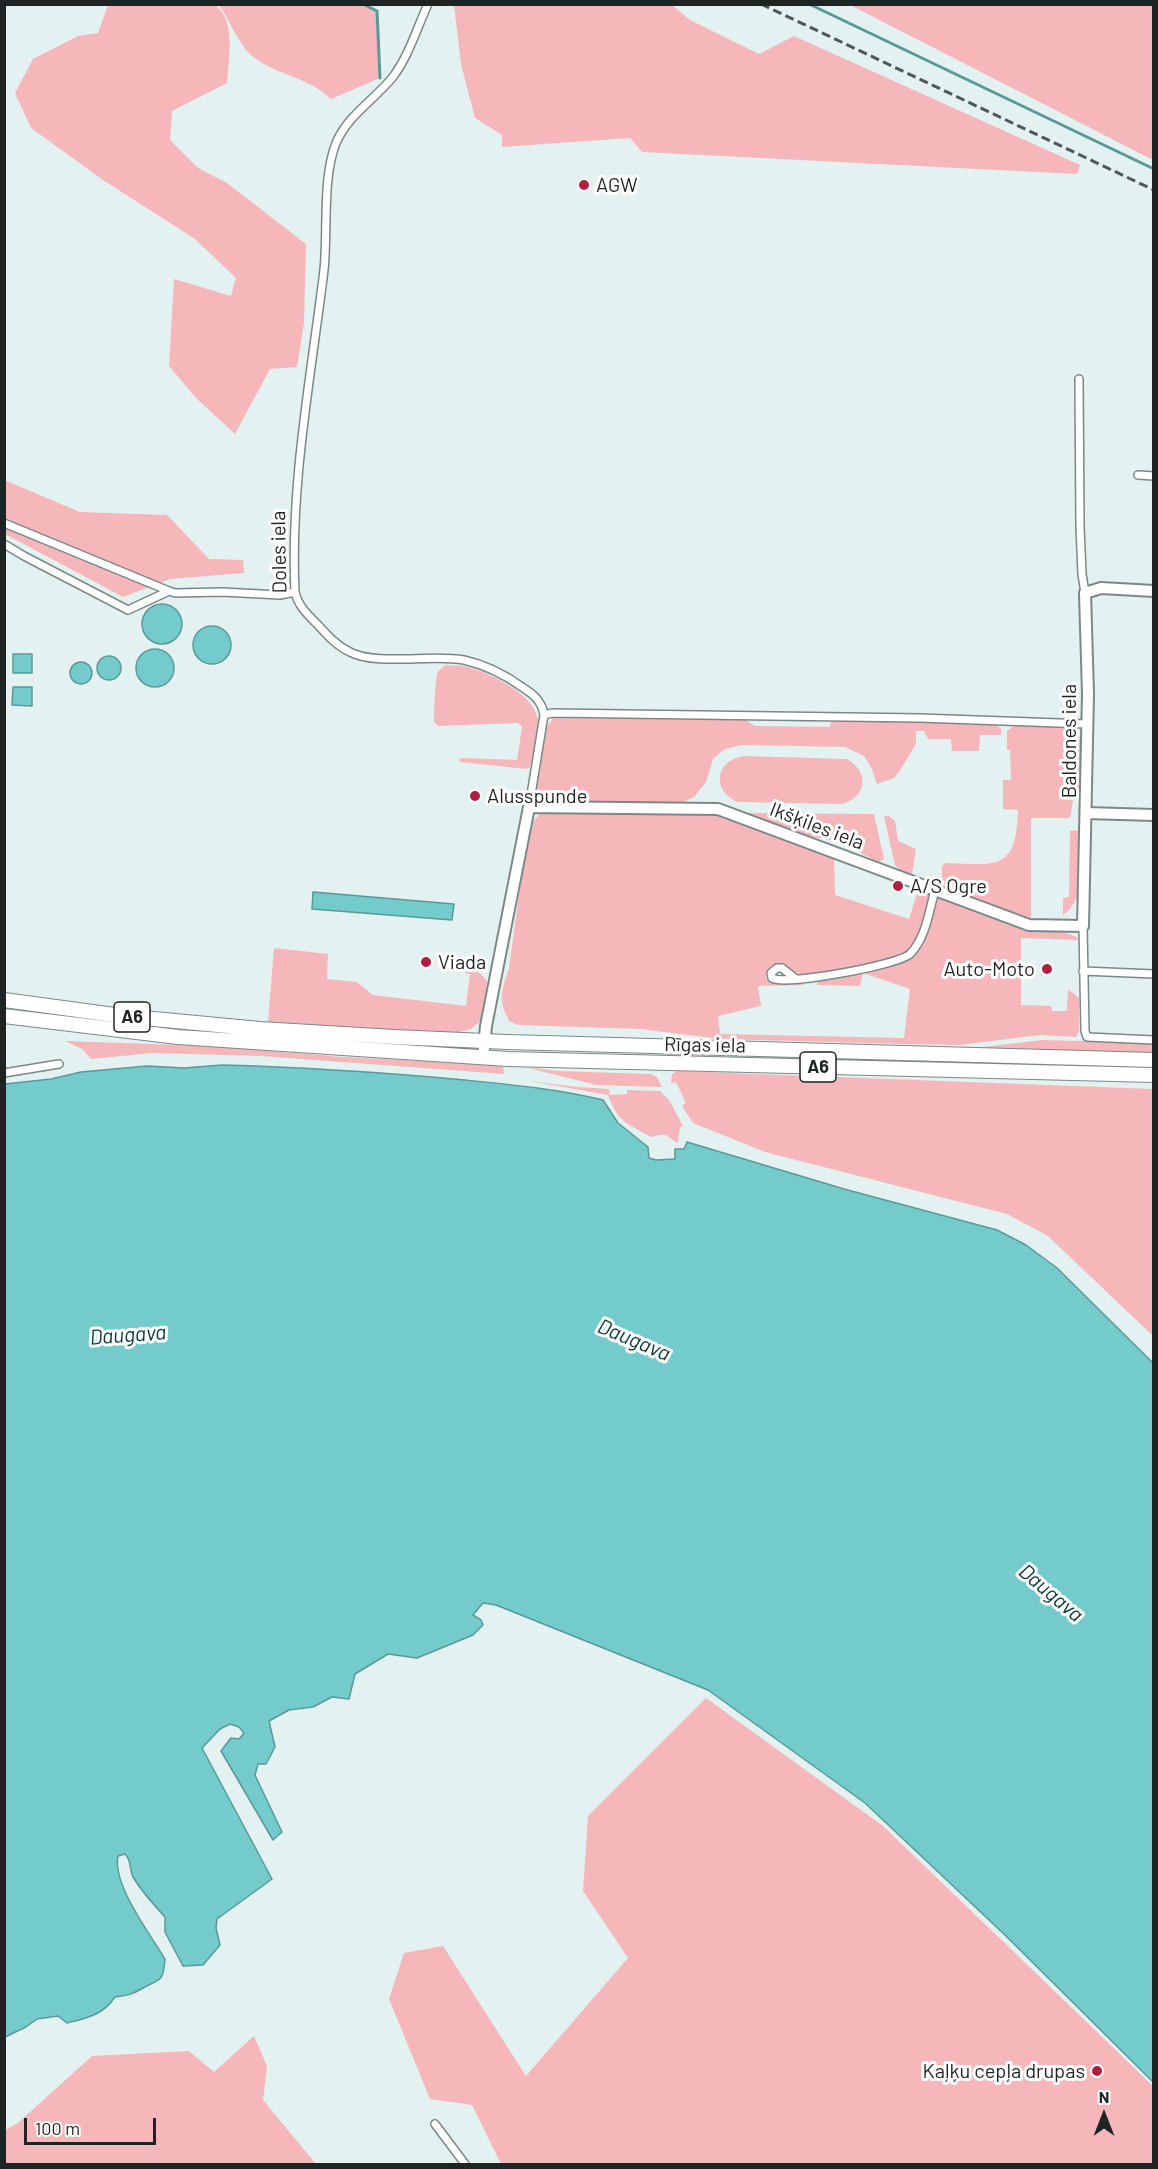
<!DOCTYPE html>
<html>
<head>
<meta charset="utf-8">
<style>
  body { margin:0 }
  #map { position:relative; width:1158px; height:2169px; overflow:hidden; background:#e3f1f1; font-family:Barlow,sans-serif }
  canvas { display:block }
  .frame { position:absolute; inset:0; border:6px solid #1e2323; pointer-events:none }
  .north { position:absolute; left:1074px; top:2085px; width:60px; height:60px; -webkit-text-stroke:4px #fff; paint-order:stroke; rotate:0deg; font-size:16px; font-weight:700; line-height:24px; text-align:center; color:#1e2323 }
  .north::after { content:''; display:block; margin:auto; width:21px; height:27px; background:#1e2323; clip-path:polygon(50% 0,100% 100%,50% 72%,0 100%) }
  .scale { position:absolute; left:24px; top:2118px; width:132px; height:27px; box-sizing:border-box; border:3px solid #1e2323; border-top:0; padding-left:8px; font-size:18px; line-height:21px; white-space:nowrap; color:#1e2323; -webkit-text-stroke:4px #fff; paint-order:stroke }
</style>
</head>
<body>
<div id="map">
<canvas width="1158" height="2169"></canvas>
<div class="frame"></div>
<div class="north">N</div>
<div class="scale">100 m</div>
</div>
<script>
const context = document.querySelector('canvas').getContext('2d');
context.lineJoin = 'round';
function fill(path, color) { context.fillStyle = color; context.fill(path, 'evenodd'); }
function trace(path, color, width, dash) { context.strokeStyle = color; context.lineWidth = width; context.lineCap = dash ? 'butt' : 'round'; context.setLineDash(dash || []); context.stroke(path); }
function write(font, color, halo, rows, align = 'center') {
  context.font = font + ' Barlow,sans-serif'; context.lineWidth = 6; context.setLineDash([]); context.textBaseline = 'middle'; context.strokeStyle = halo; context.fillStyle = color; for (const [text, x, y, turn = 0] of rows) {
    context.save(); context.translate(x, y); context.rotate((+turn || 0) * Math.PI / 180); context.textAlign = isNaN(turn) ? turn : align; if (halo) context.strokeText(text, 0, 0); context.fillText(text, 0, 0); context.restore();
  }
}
fill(new Path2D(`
  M215,5C236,19 229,60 227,83L172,111L170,140L198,168L227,183L306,244L304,323L297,367L270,369L235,434L196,398L169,366L174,279L231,296L236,278L195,239L103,180L31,128L15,93L33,59L78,36L98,33L108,5Z
  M219,5H363L377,11L380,78L331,99C308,77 280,76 256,59C239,47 231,22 219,5Z
  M454,5H672L690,20L759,54L794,36L1080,165L1077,174L642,152L630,138L502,147V135L475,118L461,64Z
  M850,5H1153V160Z
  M4,480L80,512L167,515L209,559L243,560L244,573L170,579L123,597L5,534Z
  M446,665C452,666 458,665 464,666C487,671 535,694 538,720C539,734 533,753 530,767L527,769L460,762L459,759L465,758L517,760L522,727L518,723L438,726L434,722C434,715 435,676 438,672C440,669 443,667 446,665Z
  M553,718L746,720L755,726L830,727L831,722L902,721L996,725L1001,729V735H980L979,751H952L951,739H928L924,731H916V744L899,772L894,778L877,784L872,769L864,756L845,747L742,745L725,749L713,759L706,782L694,797L681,803L555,802L542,796L536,786L546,728Z
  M1015,725L1063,727L1082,739L1081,795L1073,800L1070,818H1031V920L951,889L942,885V866L946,863C999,865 1016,870 1018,810L1003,809V780H1011L1010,750H1007V731Z
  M743,756L847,759C870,772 867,797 842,804L738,802C712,792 714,761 743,756Z
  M549,811L713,813L834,858L835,895L909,919L918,890L928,894L929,900C923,920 921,941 904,955L818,975C813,975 807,976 803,975C789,971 782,959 768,969L766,977L768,982H803V985L758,986L761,1006L718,1016L720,1034L904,1038L910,989L863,973L860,986L817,985L818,982L850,973L886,966L909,959L922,943L934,901L942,897L1034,932L1060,931L1077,937L1078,940L1021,938V1005L1051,1006L1052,1011H1067L1068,989L1079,998V1031L1076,1037L1040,1035L959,1045L904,1044L720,1039L641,1029L518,1025L510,1022C498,1002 501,990 509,969L528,827L540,814Z
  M744,813L874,814L884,859L878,862L839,842L804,835Z
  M884,816H889L895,821L898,841L916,849L912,874L903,873L895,865Z
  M1080,830C1080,856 1088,899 1063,915V898L1069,897L1070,831Z
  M274,948L328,954L327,979L357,982L373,995L466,1006L470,974L460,971V968L462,966C474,966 480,973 487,981L481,1020L471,1029L455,1033L268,1023Z
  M1042,1040L1154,1043L1153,1054L958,1050Z
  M65,1041L208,1046L343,1057L503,1065L504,1074L261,1056L153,1053L91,1059L82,1049Z
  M524,1067L557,1071L650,1074L657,1077L662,1087L597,1085Z
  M677,1071L1153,1089V1336L1048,1236L1007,1214L765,1152L693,1123L682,1106L686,1103L676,1082L671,1083L672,1074Z
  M530,1081L577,1087L609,1089L610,1095L627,1094V1090L660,1091L669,1100L683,1126L680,1127L678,1143C665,1136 669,1132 651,1137C626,1123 618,1122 608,1095Z
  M706,1698L883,1826L1153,2086V2164H501L472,2105L430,2099L389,1999L404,1953L443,1946L526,2076L628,1958L583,1891L588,1816Z
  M254,2036L267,2066L263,2100L316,2164H5V2130L18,2123L92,2056L189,2051L214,2072Z`), '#f6b7ba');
const water = new Path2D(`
  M142 624a20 20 0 1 1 40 0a20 20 0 1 1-40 0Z
  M193 645a19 19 0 1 1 38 0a19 19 0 1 1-38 0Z
  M136 668a19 19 0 1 1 38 0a19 19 0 1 1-38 0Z
  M13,654H32V673H13Z
  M97 668a12 12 0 1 1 24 0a12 12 0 1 1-24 0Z
  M70 673a11 11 0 1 1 22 0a11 11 0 1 1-22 0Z
  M13,687H32V706L12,705Z
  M313,892L454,904L452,920L312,909Z
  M222,1065C299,1067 376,1072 454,1079C504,1084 554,1088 603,1100L618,1123L648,1147L649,1158L656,1160L675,1159V1149H684L687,1142L844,1189L997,1230L1026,1245L1057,1268L1153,1363V2082L1006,1936L865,1803L708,1690L496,1605L483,1603L473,1615L481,1620L483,1625L473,1635L417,1658L388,1654L355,1674L349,1699L332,1697L313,1707L289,1710L269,1721L275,1747L266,1764H258L255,1775L282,1832L273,1840L221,1751L231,1738L239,1739L244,1733L239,1727L230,1724L220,1729L202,1748L272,1879L217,1919L216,1928L220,1945L203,1965L183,1966L165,1932V1917C154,1905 142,1892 133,1877C129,1869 132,1861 125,1854L118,1856C112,1884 150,1934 165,1959C163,1983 161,1978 143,1988C133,1994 127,1996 115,1997C103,2015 87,2018 67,2023L58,2016L37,2019L26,2027L5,2037V1084L51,1079L81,1072L147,1066L184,1068Z`);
fill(water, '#73cbcc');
trace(water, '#5a9999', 1.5);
trace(new Path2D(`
  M363,4L377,11L380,78
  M809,4L1154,169`), '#5a9999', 3);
const street = new Path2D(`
  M428,4C417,28 408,58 392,78C373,101 348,115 336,143C322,178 328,232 324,270C311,377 290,484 295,592C298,606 308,615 318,625C328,636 337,646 350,652C376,666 432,654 464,660C486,665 504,674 522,687C533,694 542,701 544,715L529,807
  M1079,379L1080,526L1082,574L1085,593
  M1138,475L1154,476
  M4,523L169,591
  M4,544L24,556L128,610L169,591L175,593L222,592L280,595L295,592
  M544,715L552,713L920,718L1087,724
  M1083,926L1085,1031L1087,1037L1154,1040
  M1083,971L1154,974
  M796,979L782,968H777L771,973L772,978C785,986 898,965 910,954C926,938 929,911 935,890
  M4,1073L59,1064
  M435,2124L465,2164`);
const secondary = new Path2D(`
  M1086,813L1154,815
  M483,1058L486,1026L529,807L718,809L1029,925L1083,926L1088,694L1085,593L1101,588L1154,591`);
const highway = new Path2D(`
  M4,1000L122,1016L260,1029L394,1037L508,1042L1154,1060
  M4,1016L178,1037L508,1059L1154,1075`);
trace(street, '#7c8888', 10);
trace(secondary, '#7c8888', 14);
trace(highway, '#7c8888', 16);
trace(street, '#fff', 7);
trace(secondary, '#fff', 10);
trace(highway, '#fff', 14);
trace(new Path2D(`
  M761,4L1154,190`), '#505757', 3, [9, 4.5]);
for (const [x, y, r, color] of [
  [584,185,6,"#b11e3f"],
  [475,796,6,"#b11e3f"],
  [898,886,6,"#b11e3f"],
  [426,962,6,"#b11e3f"],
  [1047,969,6,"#b11e3f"],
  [1097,2071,6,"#b11e3f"]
]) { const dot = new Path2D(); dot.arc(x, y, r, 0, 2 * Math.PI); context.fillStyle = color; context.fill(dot); trace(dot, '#fff', 2); }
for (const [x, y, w] of [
  [132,1017,36],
  [818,1067,36]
]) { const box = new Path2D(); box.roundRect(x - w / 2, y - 15, w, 30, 4.5); context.fillStyle = '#fff'; context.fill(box); trace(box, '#1e2323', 1.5); }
write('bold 18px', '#1e2323', null, [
  ["A6",132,1017],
  ["A6",818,1067]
]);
write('20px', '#1e2323', '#fff', [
  ["AGW",596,185],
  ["Alusspunde",487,796],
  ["A/S Ogre",910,886],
  ["Viada",438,962],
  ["Auto-Moto",1035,969,"right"],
  ["Kaļķu cepļa drupas",1085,2071,"right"]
], 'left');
write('20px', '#1e2323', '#fff', [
  ["Doles iela",279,552,-91],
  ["Baldones iela",1069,741,-90],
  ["Ikšķiles iela",817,826,21],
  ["Rīgas iela",705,1045,1]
]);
write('italic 21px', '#0d3839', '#fff', [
  ["Daugava",128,1335,-4],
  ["Daugava",634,1340,23],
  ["Daugava",1051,1593,40]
]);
</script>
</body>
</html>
